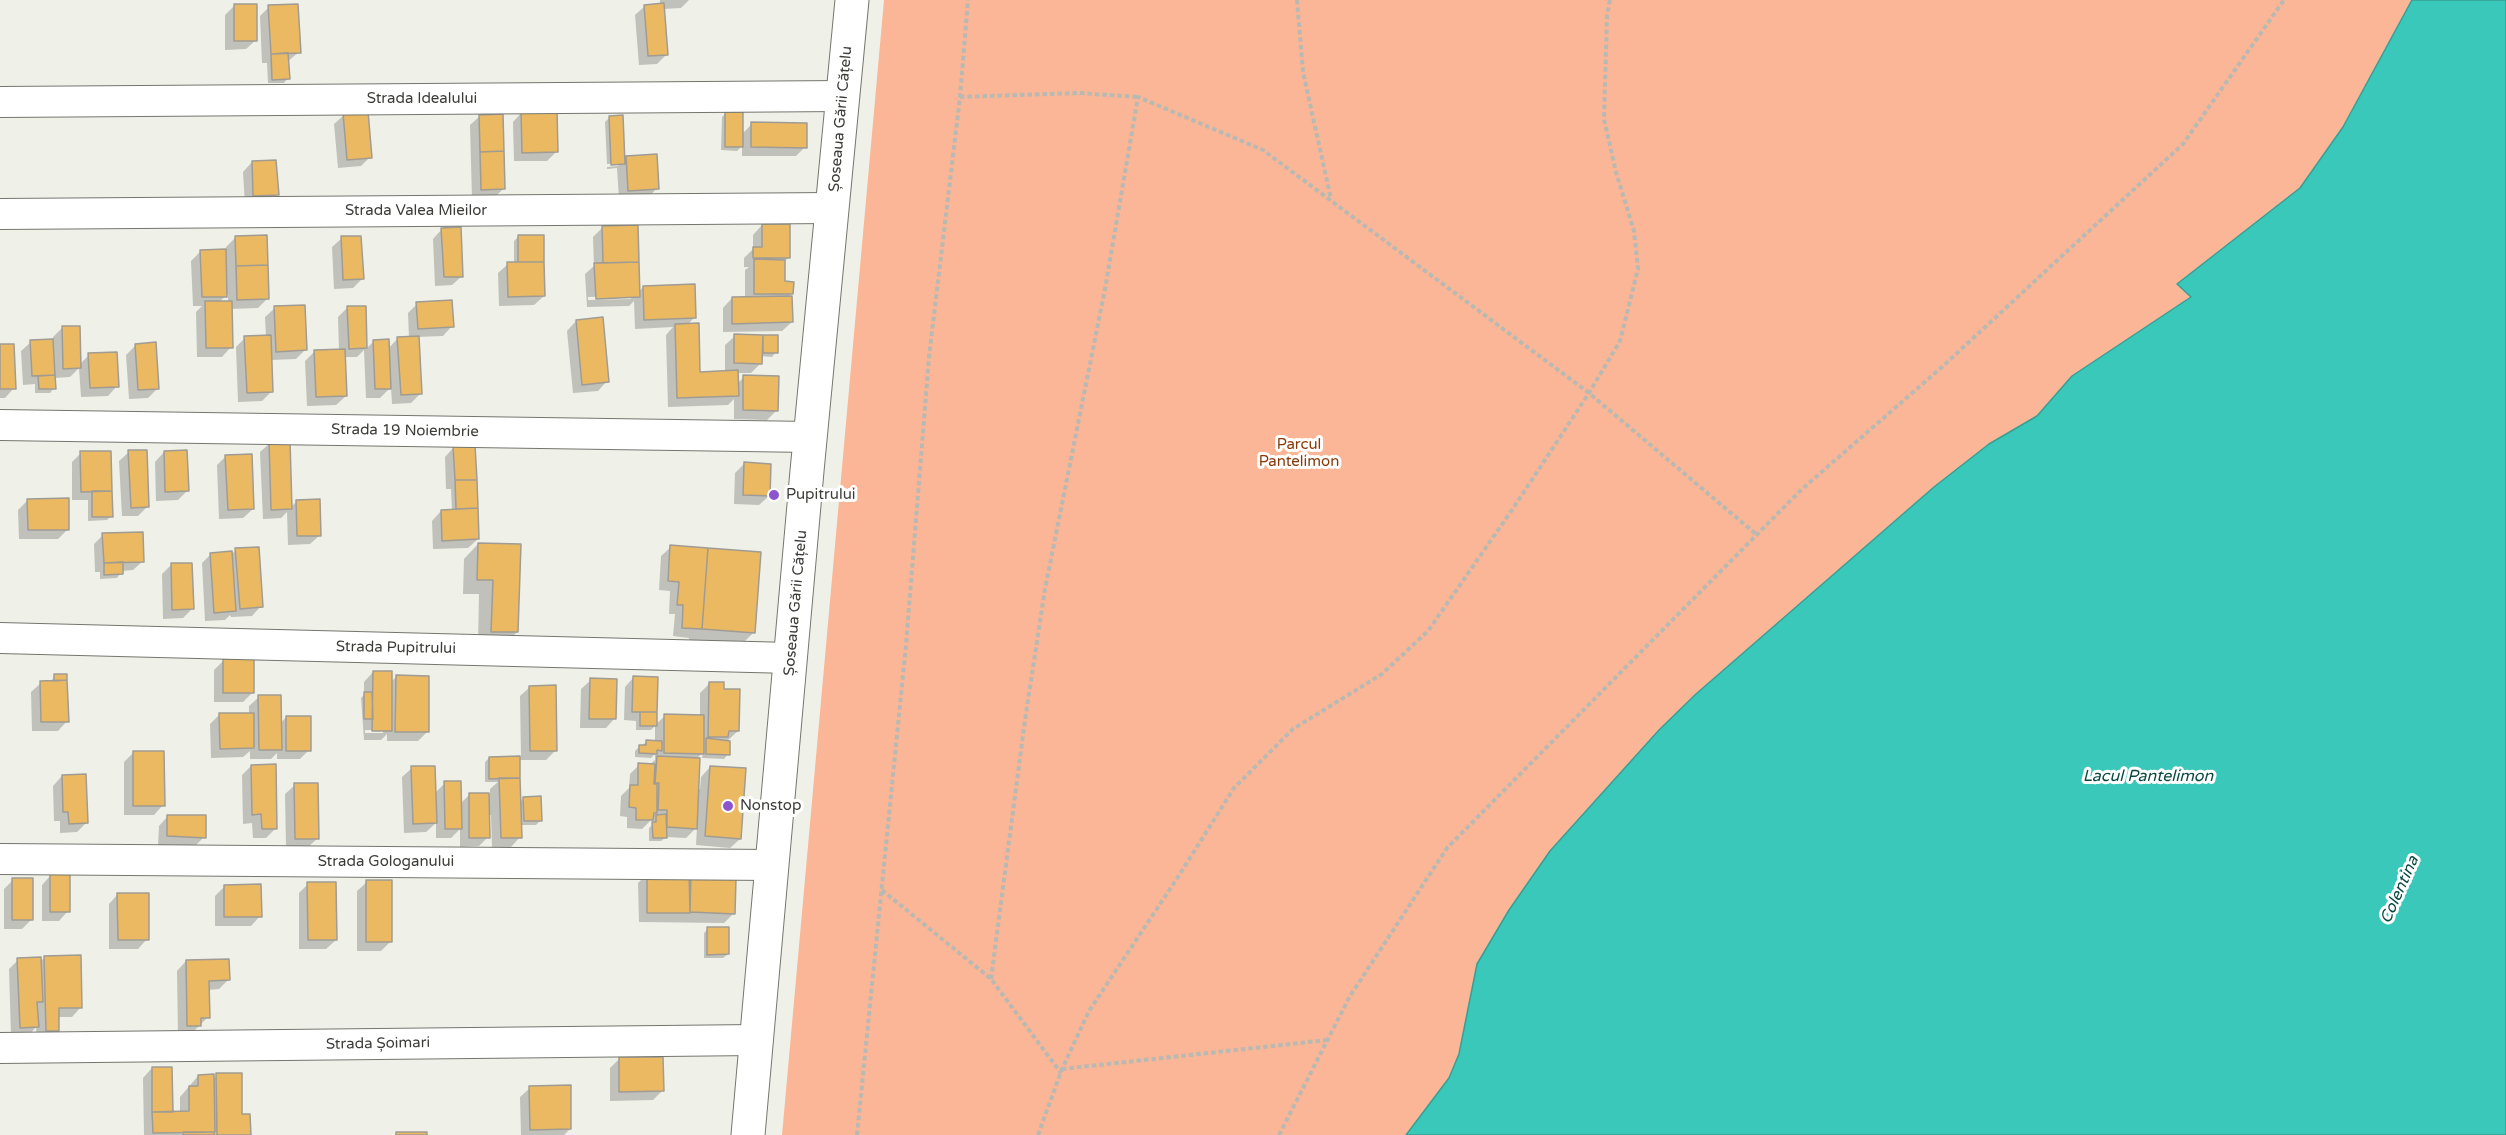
<!DOCTYPE html>
<html>
<head>
<meta charset="utf-8">
<style>
  body { margin:0 }
  canvas { display:block; background:#eff1e8 }
</style>
</head>
<body>
<canvas width="2506" height="1135"></canvas>
<script>
const context = document.querySelector('canvas').getContext('2d');
context.lineJoin = 'round';
function fill(path, color) { context.fillStyle = color; context.fill(path, 'evenodd'); }
function trace(path, color, width, dash) { context.strokeStyle = color; context.lineWidth = width; context.lineCap = dash ? 'butt' : 'round'; context.setLineDash(dash || []); context.stroke(path); }
function write(font, color, halo, rows, align = 'center') {
  context.font = font + ' "Varela Round",sans-serif'; context.lineWidth = 6; context.setLineDash([]); context.textBaseline = 'middle'; context.strokeStyle = halo; context.fillStyle = color; for (const [text, x, y, turn = 0] of rows) {
    context.save(); context.translate(x, y); context.rotate((+turn || 0) * Math.PI / 180); context.textAlign = isNaN(turn) ? turn : align; if (halo) context.strokeText(text, 0, 0); context.fillText(text, 0, 0); context.restore();
  }
}
fill(new Path2D(`
  M884,0H2412L2343,127L2300,188L2178,283L2191,297L2072,376L2037,416L1989,444L1934,488L1696,694L1477,964L1459,1054L1449,1078L1406,1135H782Z`), '#fab696');
const water = new Path2D(`
  M2412,0H2506V1135H1406L1449,1078L1459,1054L1477,964L1509,910L1550,851L1659,730L1696,694L1934,487L1989,444L2037,416L2072,376L2191,297L2177,284L2300,188L2343,127Z`);
fill(water, '#39c8b9');
trace(water, '#3a9e93', 1.5);
fill(new Path2D(`
  M660,0H689L681,8L663,9L667,54L657,64L639,65L635,15L645,6L660,5Z
  M234,6L256,40L246,49L225,50V15Z
  M269,7L299,52L287,62L288,78L284,83H268L267,63H262L260,16Z
  M522,112L557,151L547,161H514L513,122Z
  M726,113L742,134L752,124L805,147L796,156H742V146L737,151L721,150L722,117Z
  M344,115L370,157L361,166L338,168L334,124Z
  M480,116L503,189L494,198L472,199L470,125Z
  M609,118L623,161L627,157L657,188L648,198L619,199L617,168L607,169V167L618,166L621,163L607,164L605,122Z
  M252,162L277,194L268,204L245,205L243,172Z
  M762,225L789,257L784,262V283L792,293L788,297L792,322L782,331L723,332V308L732,298H745V270L749,267H744V258L753,249V235Z
  M602,228L639,292L643,287L694,318L687,325L699,373L725,372V345L735,336H776V352L772,357L761,356V363L751,373H737V384L744,377L776,411L767,420L734,419V399L728,405L668,407L666,335L673,327L635,329L634,301L629,306L587,307L585,274L594,266L593,237ZM631,296V299L588,300V297Z
  M442,229L462,276L452,285L435,286L433,239Z
  M236,237L267,299L258,308L230,309L231,347L222,357H197L196,312L202,306H193L191,261L201,251L226,250V247ZM228,294V302H219Z
  M518,237L544,296L534,305L499,306L498,273L508,264H514V241Z
  M342,238L362,279L353,288L334,289L332,247Z
  M417,304L452,326L443,336L417,337L421,393L411,403L392,404L391,387L380,398H366L364,350L357,357H344L346,396L336,405L307,406L305,361L314,352L339,351L338,317L347,308L364,307L366,349L373,342L388,349L398,338H409L408,313Z
  M275,308L305,350L296,359L271,360L272,391L262,401L238,402L236,347L245,338L266,337L265,317Z
  M576,321L607,381L598,391L573,393L567,331Z
  M62,328L80,364L89,355L117,386L108,396L81,397L79,368L70,377L54,378V388L50,393H35V384L23,385L21,351L31,342L53,341V337Z
  M136,345L157,389L148,398L129,399L126,355Z
  M0,346L14,388L5,398H0Z
  M270,443L291,507L297,501L320,535L310,544L288,545L287,512L281,518L263,519L260,452Z
  M474,446L478,539L468,548L433,549L432,521L441,511H452L451,489H446L445,457L454,447Z
  M129,452L148,506L138,516H122L119,461Z
  M164,452L187,491L178,500L156,501L155,462Z
  M81,453L111,516L107,520L88,521V500H72V462Z
  M226,456L253,509L243,518L219,519L217,465Z
  M744,464L769,496L759,505L734,504L735,473Z
  M28,500L68,529L58,539H19L18,510Z
  M103,535L143,561L133,570L122,571L117,578L100,579V572H95L94,544Z
  M478,544L517,632L503,646L478,645L479,594H463L464,559Z
  M671,547L754,632L740,646L689,643V638L673,636L675,614H669L670,591L659,590L661,556Z
  M236,550L261,606L252,616L231,617L230,615L225,620L205,621L202,563L211,554L233,553Z
  M172,564L192,609L183,618L163,619L162,574Z
  M224,660L253,692L243,702H214V670Z
  M373,672L390,683L396,677L427,732L418,741H387V734L381,740H364L361,698L364,695V682ZM365,730H383V733H365Z
  M55,676L67,721L58,731H32L31,692L41,683L50,682Z
  M634,677L655,725L665,716H700V693L709,684L723,691L738,731L726,742L728,754L724,759L702,758L703,753L698,757L697,789H700L701,777L710,767L740,839L730,848L696,845L697,827L686,838L666,837L661,841H649V828L652,825V819L642,829L627,828V817L620,816L621,796L629,788L630,774L639,765H649L655,760V754L651,758L635,757V751L640,746L647,742H655V726L651,730H636V721L624,720L625,687Z
  M591,680L615,718L606,728H580L581,689Z
  M530,687L556,750L546,760H518L520,802L524,798L540,821L536,825H520V837L511,847H492L491,815H488V837L479,846L460,847V829L451,838H436V823L426,832L404,833L402,777L412,768L435,793L445,783L460,804L469,795L490,794V789L498,782H485V762L489,758L521,757L520,696Z
  M259,697L280,724L286,717L309,750L300,759H277V753L271,759H250V751L243,757L211,758L210,724L220,714H249V706Z
  M133,753L163,805L154,815H124V762Z
  M251,766L276,828L266,838H253L252,823L243,824L242,775Z
  M62,776L86,823L77,832L60,833V821H54L53,786Z
  M295,785L318,838L308,847L286,848L285,794Z
  M168,816L204,837L195,846L158,845L159,826Z
  M648,873L709,880L734,913L724,923L639,922L638,883Z
  M51,875L68,911L59,921H42V885Z
  M13,880L32,919L22,929H4V889Z
  M367,882L391,941L381,951H357V891Z
  M308,884L336,940L326,949H299V893Z
  M225,886L260,916L251,926H215V896Z
  M118,894L147,939L138,949H109V904Z
  M708,929L728,954L723,958H704V933Z
  M45,957L81,1007L72,1017H58V1031L48,1040H37L36,1027L28,1036H11L9,969L18,960L40,962Z
  M186,961L228,980L219,989L208,990V1017L190,1035H178L177,971Z
  M619,1059L662,1091L653,1100L610,1101V1068Z
  M152,1068L171,1113H180V1097L198,1076L212,1080L217,1075L241,1115L249,1135H144L143,1078Z
  M530,1088L570,1129L564,1135H521L520,1097Z`), '#0003');
const building = new Path2D(`
  M664,3L668,55L648,56L644,5Z
  M234,4H257V41H234Z
  M298,4L301,53L271,54L268,5Z
  M288,53L290,79L272,80L271,54Z
  M557,110L558,152L522,153L521,111Z
  M368,111L372,158L347,160L343,113Z
  M725,112H743V147H725Z
  M503,114L504,151L480,152L479,115Z
  M623,115L625,164L611,165L609,116Z
  M751,122L807,123V148L751,147Z
  M504,151L505,189L481,190L480,152Z
  M657,154L659,189L628,191L626,156Z
  M276,160L279,195L253,196L252,161Z
  M762,224H790V258H753V247H762Z
  M638,225L639,262L603,263L602,226Z
  M461,227L463,277H444L441,228Z
  M267,235L268,265L236,266L235,236Z
  M518,235H544V262H518Z
  M341,236H361L364,279L343,280Z
  M226,249L227,297H202L200,250Z
  M754,259L785,260V281L794,282L793,294H754Z
  M507,262H544L545,296L508,297Z
  M639,262L640,297L596,299L594,263Z
  M268,265L269,299L237,300L236,266Z
  M695,284L696,318L644,320L643,286Z
  M792,296L793,322L732,324V297Z
  M452,300L454,327L418,329L416,302Z
  M205,301H232L233,348H206Z
  M305,305L307,350L276,352L274,306Z
  M347,306H366L367,348L349,349Z
  M603,317L609,382L582,385L576,320Z
  M699,323L700,372L738,370L739,396L677,398L675,324Z
  M62,326H80L81,368L63,369Z
  M734,334L763,335L762,364L734,363Z
  M271,335L273,392L247,393L244,336Z
  M763,335H778V353H763Z
  M419,336L422,394L401,395L397,337Z
  M53,339L55,375L32,376L30,340Z
  M389,339L391,389H375L373,340Z
  M156,342L159,389L138,390L135,344Z
  M0,344H14L16,389H0Z
  M345,349L347,396L316,397L314,350Z
  M117,352L119,387L90,388L88,353Z
  M55,375L56,389H39L38,376Z
  M743,375L779,376L778,411L743,410Z
  M290,440L292,509L271,510L269,441Z
  M475,445L477,480H455L453,446Z
  M128,450H147L149,507L131,508Z
  M187,450L189,491L165,492L164,451Z
  M80,451H111L112,491L81,492Z
  M252,454L254,509L228,510L225,455Z
  M744,462L771,464L770,496L743,495Z
  M455,480H477L478,508L456,509Z
  M92,491H112L113,517H92Z
  M69,498V530H28L27,499Z
  M320,499L321,536H297L296,500Z
  M478,508L479,539L442,541L441,510Z
  M143,532L144,562L104,563L102,533Z
  M478,543L521,544L518,632H491L493,580H477Z
  M670,545L708,548L702,629L682,628L683,605H677L679,582L668,581Z
  M259,547L263,607L240,609L235,548Z
  M708,548L761,552L755,633L702,629Z
  M232,551L236,611L214,613L210,553Z
  M123,562V574L104,575V563Z
  M171,563H192L194,609L172,610Z
  M254,658V693H223V659Z
  M373,671H392V731H372Z
  M54,674H67V680L54,681Z
  M396,675L429,676V732H395Z
  M633,676L658,677L657,712H632Z
  M590,678L617,679L616,719H589Z
  M67,680L69,722H41L40,681Z
  M709,682H724V689H740L739,731H729L728,737H708Z
  M556,685L557,751H530L529,686Z
  M364,692H372L373,719H364Z
  M258,695H281L282,750H259Z
  M640,712H657V726H640Z
  M219,713H254V748L220,749Z
  M664,714L704,715V754L664,753Z
  M286,716H311V751H286Z
  M706,738L730,741V755L706,754Z
  M646,740L662,741V751L657,750V754L639,753V745H646Z
  M133,751H164L165,806H133Z
  M520,756V778L489,779V757Z
  M657,756L700,758L697,829L667,827V810H658L659,783H655Z
  M638,763L655,764L654,784H657V813H654L653,820H636V808L629,807L630,785H638Z
  M276,764L277,829H262L261,814L252,815L251,765Z
  M411,766H435L437,823L413,824Z
  M710,766L746,768L741,839L705,836Z
  M86,774L88,823L69,824L68,812H63L62,775Z
  M499,778H520L522,838H501Z
  M444,781H461L462,829H445Z
  M294,783H318L319,839H295Z
  M469,793H489L490,838H469Z
  M541,796L542,821H524L523,797Z
  M666,814L667,838H653L652,822H656V815Z
  M167,815H206V838L167,836Z
  M689,871L690,913H647V872Z
  M691,871L736,879L735,914L690,912Z
  M50,874H70V912H50Z
  M12,878H33V920H12Z
  M366,880H392V942H366Z
  M307,882H336L337,940H308Z
  M261,884L262,917H224V885Z
  M117,893H149V940H118Z
  M707,927H729V954L707,955Z
  M81,955L82,1008H59V1031H46L44,956Z
  M41,957L43,1002H37L39,1027L20,1028L17,958Z
  M229,959L230,980L209,981L210,1018H201V1026H187L186,960Z
  M619,1057H663L664,1091L619,1092Z
  M152,1067H172L173,1112H152Z
  M216,1073H242V1114H250L251,1135H217Z
  M214,1074L215,1132L153,1133L152,1112L189,1111V1086H198V1075Z
  M571,1085V1129L530,1130L529,1086Z
  M183,1132H214V1135H183Z
  M396,1132H427V1135H396Z`);
fill(building, '#eab961');
trace(building, '#a09c94', 1.5);
const minor = new Path2D(`
  M0,102L843,96
  M0,214L832,208
  M0,425L811,437
  M0,638L791,658
  M0,859L772,865
  M0,1048L756,1040`);
const major = new Path2D(`
  M748,1135L807,471L852,0`);
trace(minor, '#74766e', 32);
trace(major, '#74766e', 35);
trace(new Path2D(`
  M1297,0L1303,72L1331,199
  M960,97L1079,93L1138,97
  M882,890L991,979L1061,1073
  M991,979L1025,720L1045,589L1105,289L1138,97L1263,150L1589,393L1757,535
  M1062,1069L1327,1040
  M857,1135L906,645L929,357L960,97L968,0
  M1038,1135L1062,1069L1089,1011L1178,877L1234,788L1293,729L1382,674L1428,631L1512,510L1589,393L1620,341L1638,269L1634,231L1616,172L1604,119L1607,15L1610,0
  M1279,1135L1350,996L1447,848L1801,490L1942,367L2183,144L2284,0`), '#b8b9b2', 4, [4.5, 3]);
trace(minor, '#fff', 30);
trace(major, '#fff', 33);
for (const [x, y, r, color] of [
  [774,495,6,"#8c55cd"],
  [728,806,6,"#8c55cd"]
]) { const dot = new Path2D(); dot.arc(x, y, r, 0, 2 * Math.PI); context.fillStyle = color; context.fill(dot); trace(dot, '#fff', 2); }
write('15px', '#3c3d39', '#fff', [
  ["Strada Idealului",422,99],
  ["Șoseaua Gării Cățelu",841,119,-85],
  ["Strada Valea Mieilor",416,211],
  ["Strada 19 Noiembrie",405,431,1],
  ["Șoseaua Gării Cățelu",796,603,-85],
  ["Strada Pupitrului",396,648,1],
  ["Strada Gologanului",386,862],
  ["Strada Șoimari",378,1044,-1]
]);
write('15px', '#883a09', '#fff', [
  ["Parcul",1299,445],
  ["Pantelimon",1299,462]
]);
write('15px', '#3c3d39', '#fff', [
  ["Pupitrului",786,495],
  ["Nonstop",740,806]
], 'left');
write('italic 16px', '#0a4942', '#fff', [
  ["Lacul Pantelimon",2148,777],
  ["Colentina",2400,890,-66]
]);
</script>
</body>
</html>
